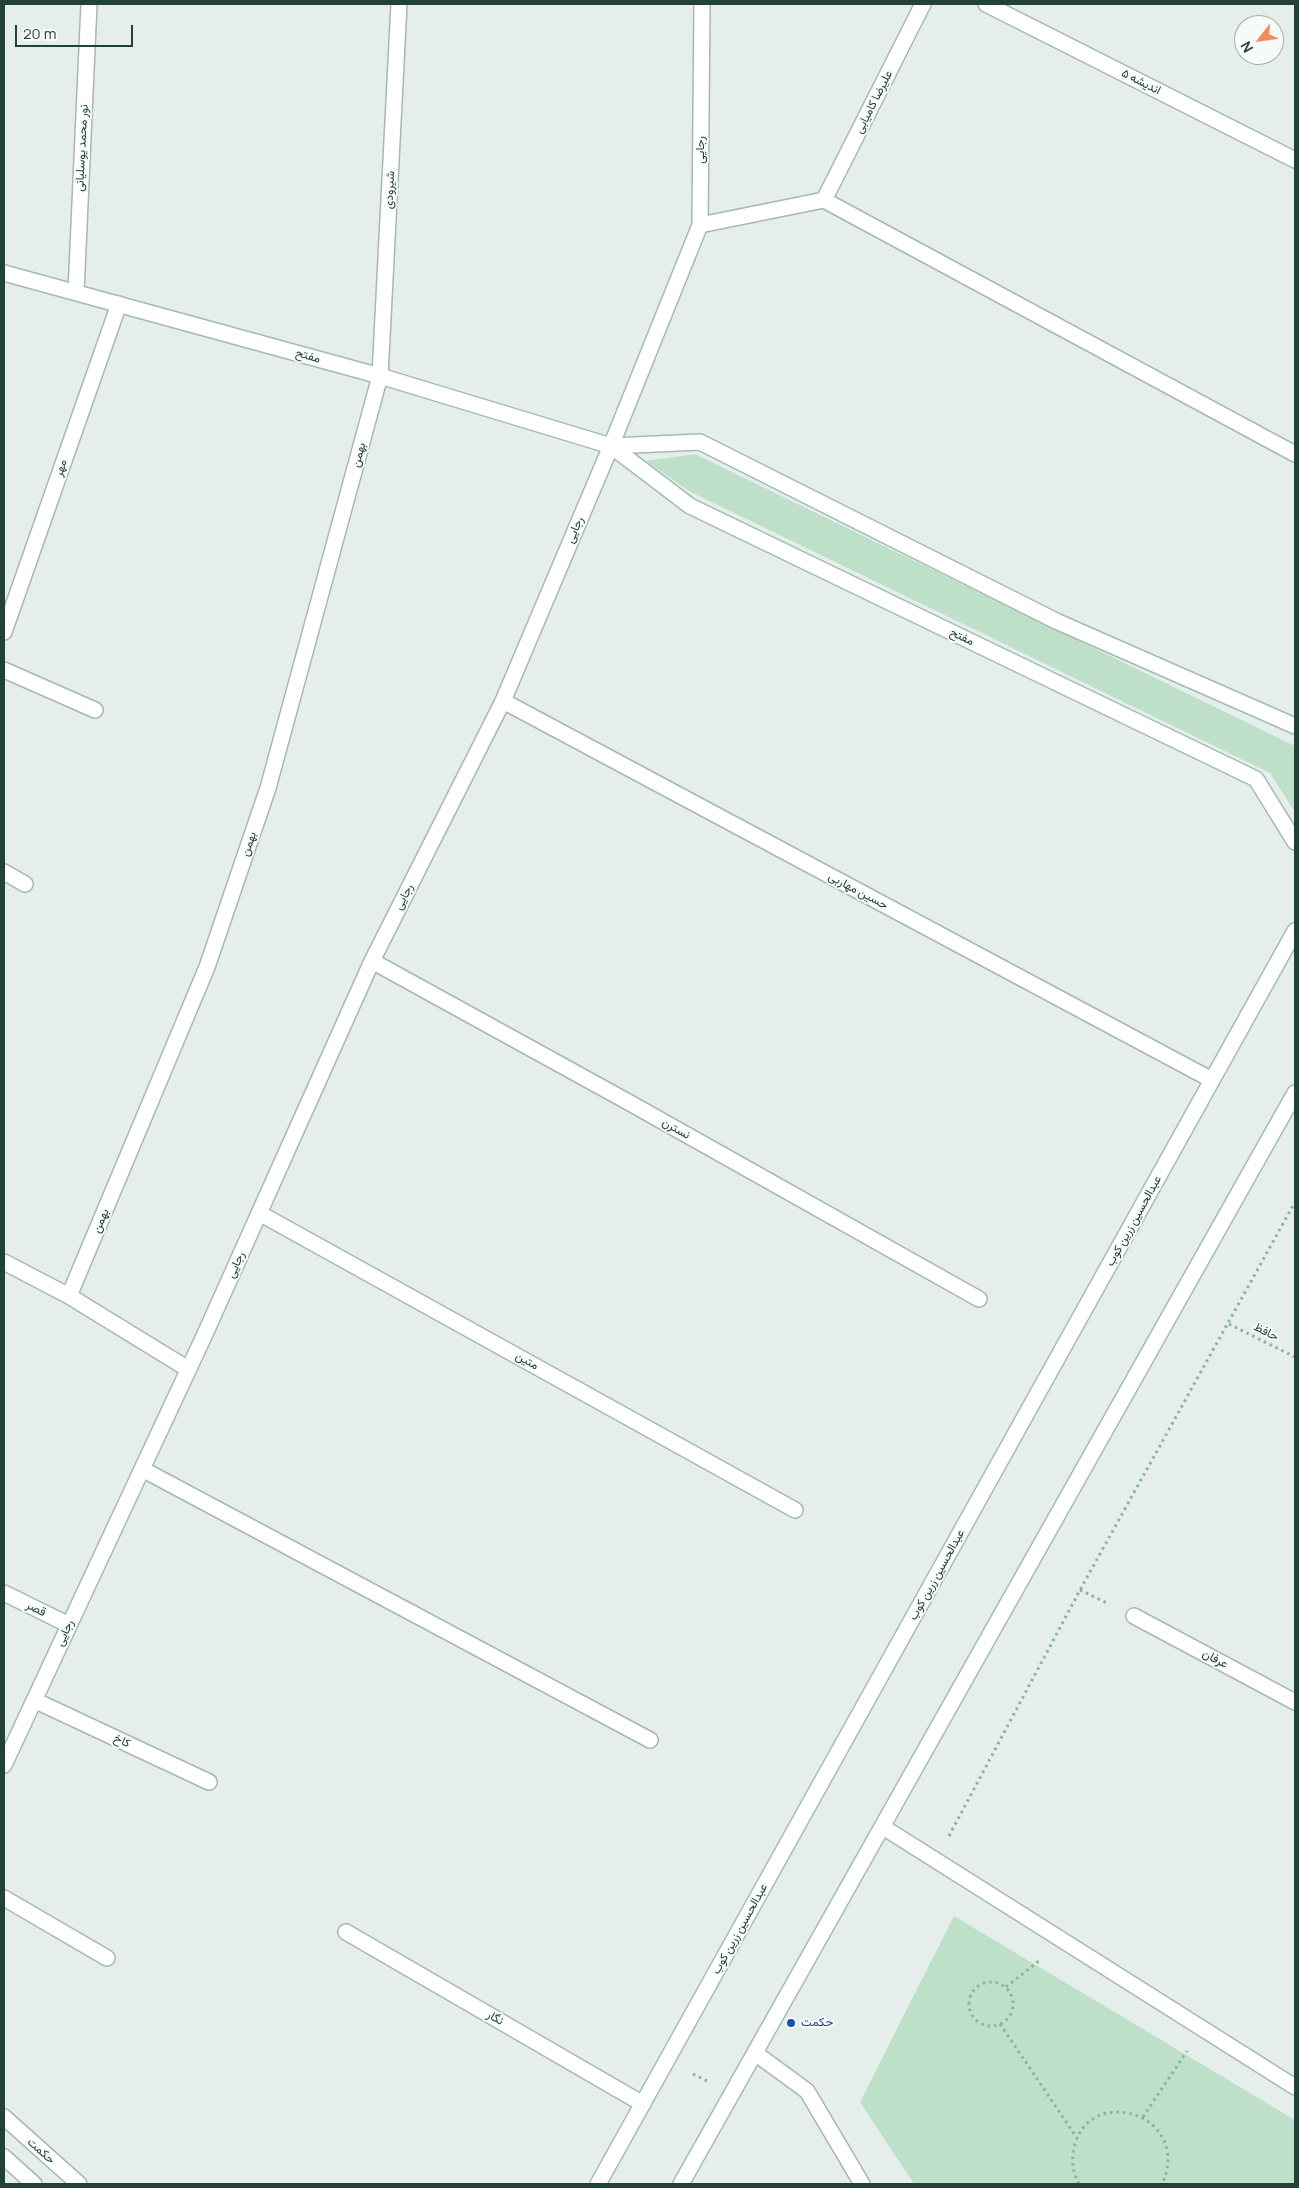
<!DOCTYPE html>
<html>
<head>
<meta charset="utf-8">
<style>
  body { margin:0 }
  #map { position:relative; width:1299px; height:2188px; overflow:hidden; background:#e5eeeb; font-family:Manrope,sans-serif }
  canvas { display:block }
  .frame { position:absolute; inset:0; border:5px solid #23413b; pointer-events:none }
  .north { position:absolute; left:1234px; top:15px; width:50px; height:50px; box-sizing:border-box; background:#f6fbf8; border:1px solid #a2b1ac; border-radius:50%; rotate:240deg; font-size:14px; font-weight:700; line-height:20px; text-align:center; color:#23413b }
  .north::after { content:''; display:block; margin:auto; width:18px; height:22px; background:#f58b5c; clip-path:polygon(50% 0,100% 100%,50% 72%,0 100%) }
  .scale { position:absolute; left:15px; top:25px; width:118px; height:22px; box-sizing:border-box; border:2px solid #23413b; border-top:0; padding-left:6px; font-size:15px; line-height:18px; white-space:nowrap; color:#23413b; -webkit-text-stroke:4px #f6fbf8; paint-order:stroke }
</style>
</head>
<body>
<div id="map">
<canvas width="1299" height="2188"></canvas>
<div class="frame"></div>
<div class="north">N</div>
<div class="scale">20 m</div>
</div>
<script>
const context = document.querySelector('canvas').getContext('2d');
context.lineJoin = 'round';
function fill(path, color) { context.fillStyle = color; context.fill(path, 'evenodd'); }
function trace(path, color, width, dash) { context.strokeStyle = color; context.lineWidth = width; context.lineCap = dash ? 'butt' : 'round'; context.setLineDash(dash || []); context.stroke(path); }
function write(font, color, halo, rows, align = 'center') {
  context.font = font + ' Manrope,Vazirmatn,sans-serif'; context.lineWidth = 4; context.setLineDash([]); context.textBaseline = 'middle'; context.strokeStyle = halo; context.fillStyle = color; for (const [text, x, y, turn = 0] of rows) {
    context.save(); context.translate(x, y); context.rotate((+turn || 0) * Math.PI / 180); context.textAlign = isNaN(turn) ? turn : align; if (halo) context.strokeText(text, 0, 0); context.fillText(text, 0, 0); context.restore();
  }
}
fill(new Path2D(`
  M695,454L1295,746V812L1270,773L689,491L646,461Z
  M954,1916L1295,2120V2184H914L860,2102Z`), '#bee0c9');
const street = new Path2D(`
  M986,4L1295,160
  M824,200L923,4
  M700,225L824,200L1295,454
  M76,292L89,4
  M4,632L119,304
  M4,670L95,710
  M503,701L1212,1080
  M4,872L25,884
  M372,961L630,1103L979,1299
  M259,1213L795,1510
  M4,1262L69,1296L188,1369
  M69,1296L207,967L268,788L380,376L399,4
  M142,1469L650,1740
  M4,1593L69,1625
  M1134,1616L1295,1702
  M34,1700L209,1782
  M4,1765L205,1334L372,961L503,701L611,446L700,225L702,4
  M883,1827L1295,2087
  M4,1898L107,1958
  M346,1932L643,2104
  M755,2053L807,2091L862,2184
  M4,2117L79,2184
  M4,2157L34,2184`);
const secondary = new Path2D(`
  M4,273L380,376L611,446
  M1295,726L1056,621L700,442L611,446L690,506L1256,779L1295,842
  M598,2184L1295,931
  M681,2184L1295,1093`);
trace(street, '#a7b7b3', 18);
trace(secondary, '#a3bbb4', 18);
trace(new Path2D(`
  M1229,1324L1295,1357
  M1080,1590L1109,1604
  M949,1836L1080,1590L1295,1202
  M969 2004a22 22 0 1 1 44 0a22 22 0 1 1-44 0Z
  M1006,1987L1040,1960
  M1000,2024L1077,2138
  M693,2074L707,2081
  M1143,2117L1187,2051
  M1079,2184C1072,2171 1071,2158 1075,2144C1093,2083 1193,2116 1162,2184`), '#85b3a7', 3, [2.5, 4]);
trace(street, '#fff', 15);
trace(secondary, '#fff', 15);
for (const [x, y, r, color] of [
  [791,2023,5,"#1a4fb4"]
]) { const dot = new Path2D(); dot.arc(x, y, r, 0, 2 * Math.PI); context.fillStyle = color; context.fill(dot); trace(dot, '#f6fbf8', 2); }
write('12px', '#23413b', '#f6fbf8', [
  ["اندیشه ۵",1141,82,27],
  ["علیرضا کامیابی",874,102,-63],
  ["نور محمد یوسلیانی",82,148,-87],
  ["رجایی",701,150,-90],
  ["شیرودی",390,190,-87],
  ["مفتح",308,356,16],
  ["بهمن",359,455,-75],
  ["مهر",61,468,-71],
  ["رجایی",575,530,-67],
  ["مفتح",962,637,26],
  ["بهمن",249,844,-71],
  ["حسین مهاربی",858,891,28],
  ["رجایی",404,897,-63],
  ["نسترن",676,1129,29],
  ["بهمن",101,1221,-67],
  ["عبدالحسین زرین کوب",1134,1221,-61],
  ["رجایی",236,1265,-66],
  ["حافظ",1266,1332,26],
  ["متین",527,1361,29],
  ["عبدالحسین زرین کوب",937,1575,-61],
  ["قصر",36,1609,26],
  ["رجایی",65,1633,-65],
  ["عرفان",1215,1659,28],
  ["کاخ",122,1741,25],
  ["عبدالحسین زرین کوب",740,1929,-61],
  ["نگار",495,2018,30],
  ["حکمت",41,2151,42]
]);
write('12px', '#164399', '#f6fbf8', [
  ["حکمت",801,2023]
], 'left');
</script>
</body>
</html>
